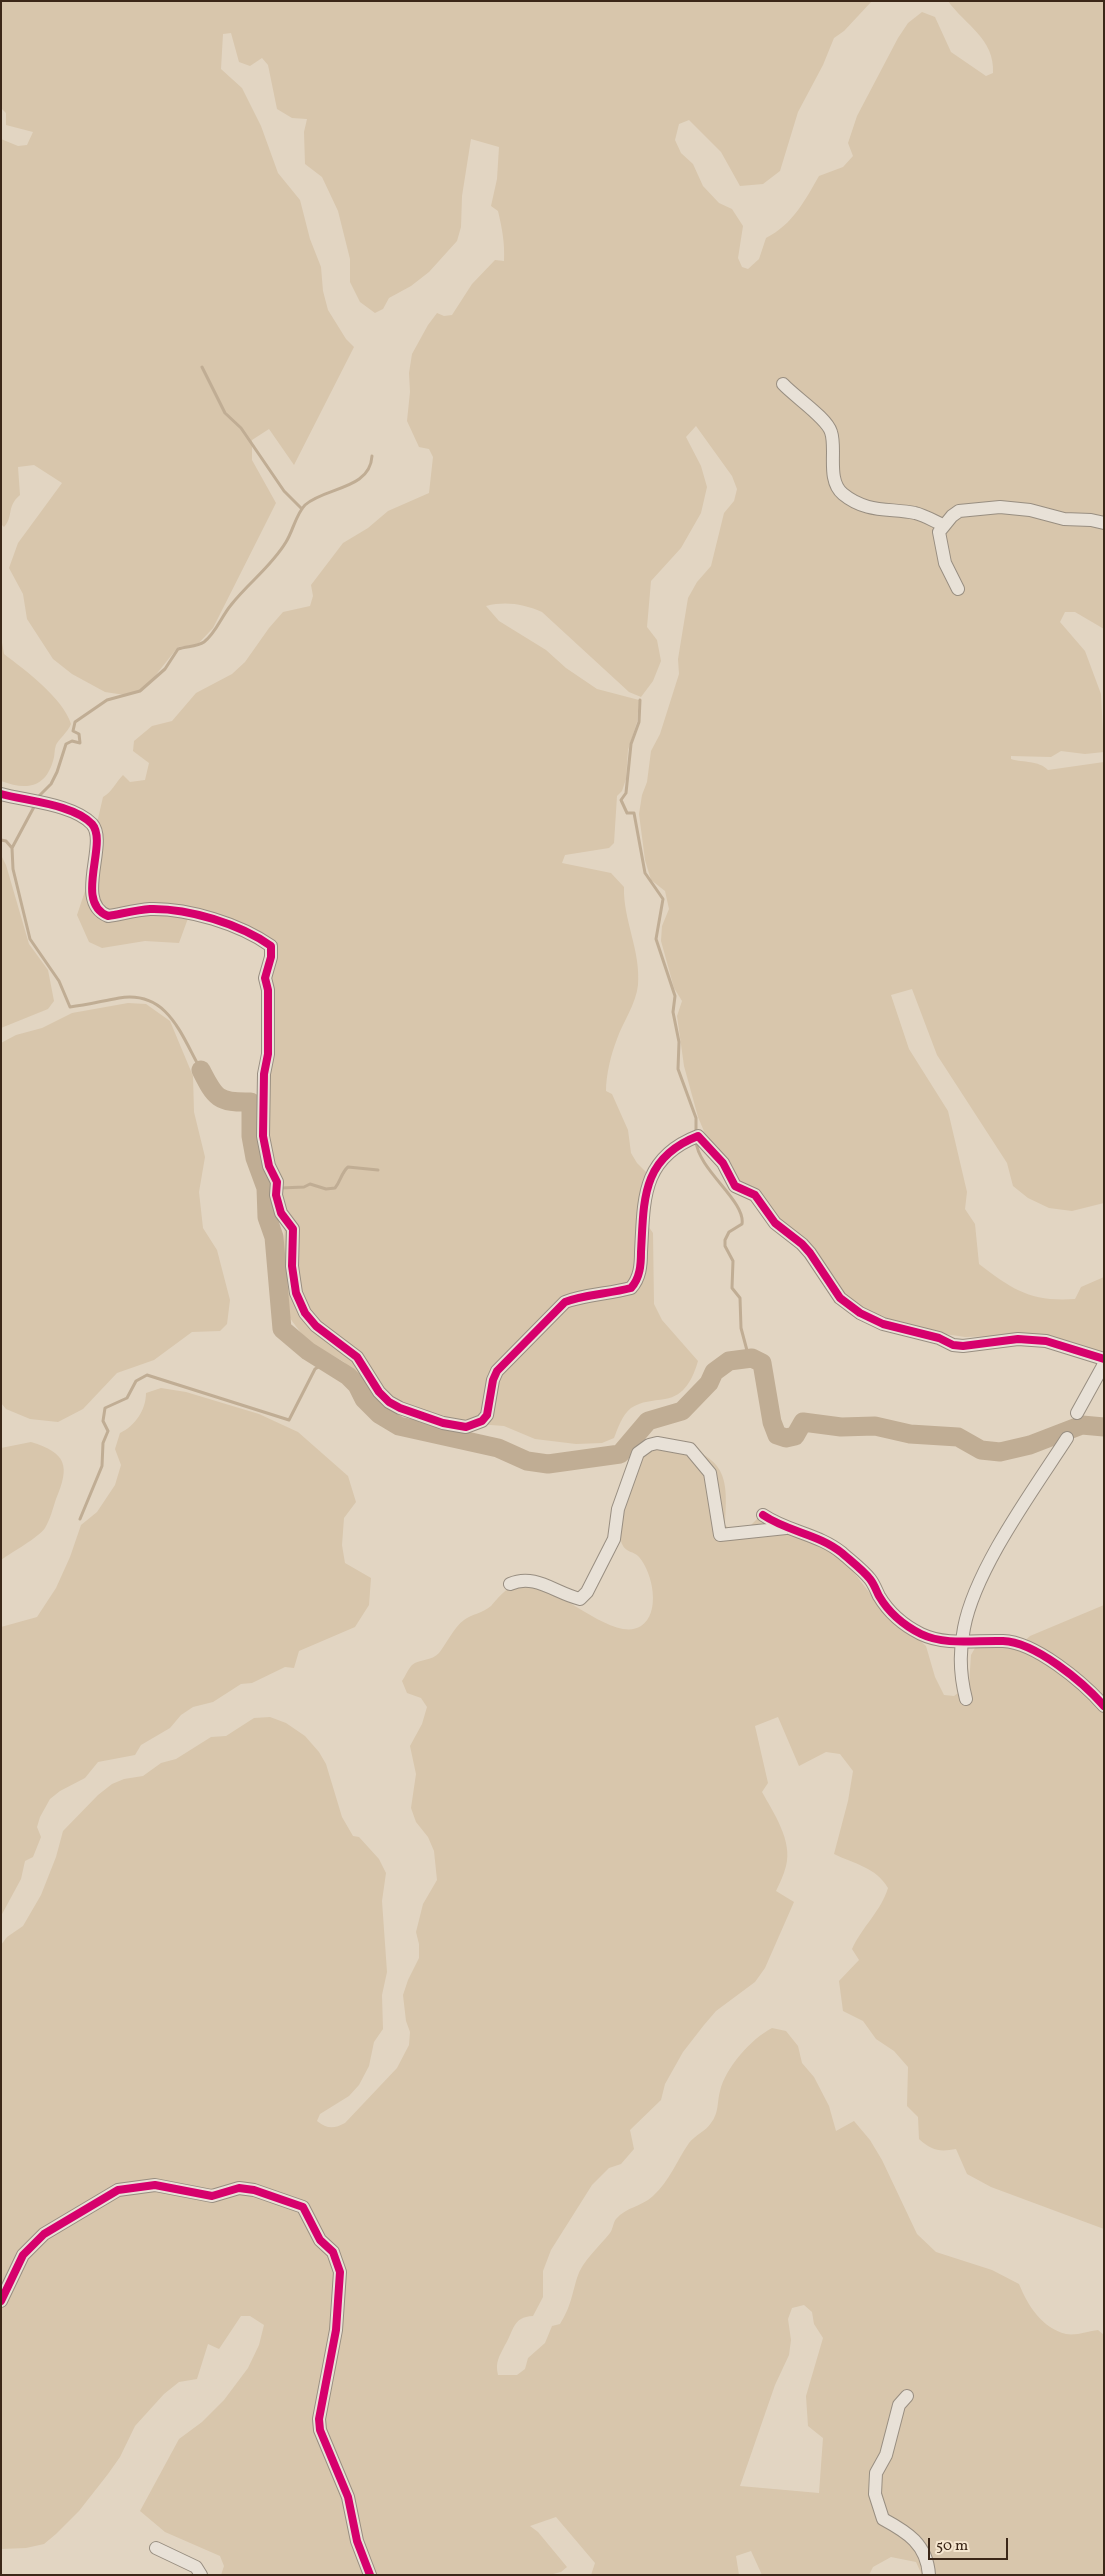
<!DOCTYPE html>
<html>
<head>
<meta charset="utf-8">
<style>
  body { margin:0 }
  #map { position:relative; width:1105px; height:2576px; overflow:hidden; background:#e2d5c2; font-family:Vollkorn,serif }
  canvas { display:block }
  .frame { position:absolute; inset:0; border:2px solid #3b2718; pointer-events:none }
  .scale { position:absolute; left:928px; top:2538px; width:80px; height:22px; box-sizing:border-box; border:2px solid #3b2718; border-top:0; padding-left:6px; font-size:15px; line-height:18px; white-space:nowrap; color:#3b2718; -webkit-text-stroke:4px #f5e6cf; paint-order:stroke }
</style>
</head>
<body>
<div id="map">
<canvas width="1105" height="2576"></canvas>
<div class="frame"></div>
<div class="scale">50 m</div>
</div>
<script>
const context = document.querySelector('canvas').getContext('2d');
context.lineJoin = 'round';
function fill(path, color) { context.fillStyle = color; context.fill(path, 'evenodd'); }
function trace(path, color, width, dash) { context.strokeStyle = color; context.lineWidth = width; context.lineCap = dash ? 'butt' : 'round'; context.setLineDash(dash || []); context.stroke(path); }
fill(new Path2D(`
  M1,1H872L844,31L834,38L823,65L798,112L780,171L763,184L740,186L721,152L689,120L679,124L675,140L681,153L693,164L703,186L719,203L732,209L743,226L738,258L742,267L748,269L759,259L766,238C793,224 804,202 819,176L843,167L853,156L848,143L857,116L898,38L908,23L922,12L935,17L951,52L986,76L993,73C995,39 965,25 948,1H1104V629L1075,612H1065L1060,622L1085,651L1101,694L1104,752L1085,754L1061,751L1051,757L1011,756V759C1024,763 1038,760 1048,770L1104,762V1203L1072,1211L1049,1208L1028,1198L1013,1186L1007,1163L937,1055L912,989L891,995L909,1049L948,1111L967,1192L965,1209L975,1224L979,1264C1013,1290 1031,1302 1075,1299L1081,1287L1104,1277V1353L1069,1341L1034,1335L965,1337L938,1333L885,1320L844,1297L739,1182L706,1136L698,1117L684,1066L677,1016L682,1001L674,988L661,941L662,926L669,909L665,891L651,880L645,860L639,814L642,795L647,782L651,751L660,734L679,674L678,659L688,598L697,582L711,566L724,513L734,501L737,489L732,476L696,426L686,437L701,466L707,487L701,513L681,548L651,581L647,627L657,640L661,661L653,681L641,697L629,692L542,612C523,604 506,601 486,606L499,621L546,650L566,668L597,689L639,700L637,722L628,750L626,779L622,791L617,796L614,843L609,848L565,855L562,863L611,873L624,887C623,920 641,951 638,985C636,1004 623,1022 617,1039C611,1054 606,1075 606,1091L612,1094L628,1130L631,1153L637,1163L648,1174L639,1213L653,1233L654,1304L662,1320L698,1361C693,1378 685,1396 665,1399C652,1401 642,1401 631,1408C622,1415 618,1428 614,1438L602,1443L576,1444L535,1439L504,1426L464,1423L390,1408L344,1362L307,1341L292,1321L284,1308L282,1278L286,1206L267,1142L270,973L274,950L191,910L179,943L145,941L102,948L89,942L77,915L95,861L97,823L103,797C113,791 115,783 123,775L130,782L145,780L149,763L133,751L134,741L152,726L172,721L196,693L232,674L245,662L269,628L283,612L310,606L313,596L311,585L343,543L368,528L388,511L429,493L433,457L429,449L419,447L407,421L410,392L409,373L412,354L428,325L437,313L444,316L452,315L472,284L495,260L504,261C505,243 502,228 498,211L491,206L497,179L499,147L471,139L462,196L461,227L457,241L429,272L411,286L389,298L383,309L375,313L360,302L350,282V259L338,211L322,177L305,164L304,132L307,119L292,118L277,109L268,65L262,58L250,66L239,62L231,33L223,34L221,69L242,88L261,126L278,173L300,200L310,239L321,267L323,291L328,310L346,339L354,347L294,465L269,429L252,440V460L276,503L213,628L197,645L178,647L151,681L140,690L125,695L105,692L72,674L53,659L27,619L23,594L9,568L18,543L62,483L34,465L18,467L20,495C6,507 14,516 4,527L1,524V139L18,146L27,145L33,132L6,125V113L1,108Z
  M1,637L4,654C25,670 63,698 71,724C68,732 58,740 56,745C54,750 55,756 53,761C45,789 25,790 1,781Z
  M1,855L6,865L29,944L48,970L54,1001L48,1009L1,1028Z
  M128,1003L146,1004L170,1021L193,1076L194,1112L205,1157L199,1192L203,1228L217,1250L230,1300L227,1324L220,1331L192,1332L154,1360L117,1373L83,1409L58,1422L30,1419L6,1409L1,1403V1043L16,1035L42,1028L72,1013Z
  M161,1388L186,1392L259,1414L298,1432L348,1476L356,1502L344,1518L342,1545L345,1563L371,1578L369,1605L355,1627L299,1651L294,1668L285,1667L252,1683L241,1684L213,1702L193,1707L181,1715L170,1728L141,1745L135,1755L98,1762L85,1778L60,1791L50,1799L40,1817L37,1827L41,1837L33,1857L25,1861L21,1879L1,1916V1627L37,1617L56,1588L70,1557L81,1525L97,1512L115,1485L121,1465L115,1449L120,1433C135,1426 146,1410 146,1393Z
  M31,1442C67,1453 70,1466 56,1499C53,1508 50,1520 45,1528C38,1538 12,1552 1,1560V1448Z
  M679,1444C727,1460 728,1478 725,1525L730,1529L746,1530L757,1519L823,1545L852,1570L872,1596L926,1646L935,1677L944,1695L954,1696L969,1685L971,1655L975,1648H1017L1030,1636L1104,1605V2229L991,2187L967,2174L956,2149C940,2152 932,2151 919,2139L918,2117L907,2106L908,2067L894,2051L876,2039L863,2021L843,2011L839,1981L859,1960L852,1949C862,1927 881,1911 888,1888C876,1867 854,1864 834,1854L848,1801L853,1771L840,1754L826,1752L799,1766L778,1717L755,1726L768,1783L762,1792C773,1812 793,1841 786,1866C784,1874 780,1883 776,1891L794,1902L765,1968L755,1982L716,2011L704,2025L683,2052L665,2084L661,2100L630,2130L634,2149L621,2164L609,2168L592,2185L551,2250L543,2271V2297L533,2316C512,2317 514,2331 505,2345C499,2357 495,2362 498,2375H517L525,2369L528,2358L545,2343L552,2326L560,2324C571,2306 571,2298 577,2278C582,2261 599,2247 610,2233C613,2229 613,2223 616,2219C626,2207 641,2207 653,2196C670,2180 676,2162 689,2143C695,2135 706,2131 711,2123C719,2113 717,2102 720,2091C726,2067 751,2039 772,2028L786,2031L798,2046L802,2063L814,2077L829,2106L836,2131L854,2121L870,2140L882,2160L917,2234L936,2252L992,2270L1019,2284C1028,2306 1042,2328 1066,2334C1076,2336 1089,2331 1098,2330L1104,2335V2575H922L916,2562L891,2557L873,2567L869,2575H762L751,2551L736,2556L739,2575H591L595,2563L556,2517L530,2526L538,2532L567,2567L561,2572L549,2575H221L224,2566L220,2556L165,2532L140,2511L179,2439L202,2422L224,2400L248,2368L259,2345L264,2325L250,2316H241L219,2349L208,2344L197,2379L179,2382L164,2394L135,2426L120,2457L108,2474L79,2511L56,2534L44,2544L26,2548L1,2549V1945L7,1937L23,1926L41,1895L56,1857L63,1831L98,1795L112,1784L124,1779L143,1776L161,1763L176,1759L211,1737L226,1736L254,1718L270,1717L286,1723L305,1736L319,1752L326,1764L342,1817L353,1836L359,1837L379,1859L386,1873L382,1901L387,1972L382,1995L383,2029L374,2042L369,2066L359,2085L349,2096L320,2114L317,2121C327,2129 334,2129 345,2123L397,2068L409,2045L410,2032L406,2021L403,1995L408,1980L419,1958V1944L416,1932L423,1904L437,1880L434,1851L428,1837L416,1822L411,1808L416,1774L410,1746L422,1724L427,1707L421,1698L407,1693L402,1681C405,1677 408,1669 412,1665C419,1659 432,1661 439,1653C447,1643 454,1627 464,1620C472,1614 483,1613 491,1606C498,1598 503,1591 513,1586C547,1571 610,1646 641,1626C661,1613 653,1573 639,1557C634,1551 626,1553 622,1544C617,1532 635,1463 644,1453C652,1445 668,1445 679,1444ZM804,2305L812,2312L814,2324L823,2338L806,2396L808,2426L823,2438L819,2493L740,2486L775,2385L789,2355L791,2340L788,2319L792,2308Z`), '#d8c6ac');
trace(new Path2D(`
  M202,367L225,413L241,428L284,491L302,509
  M640,700L639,722L631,744L626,793L621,800L627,813H634L645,873L663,899L656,939L675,996L673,1012L679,1042L678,1069L696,1118V1132
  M36,799L51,784L57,772L66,744L72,741L80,743L79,734L73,731L75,722L107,700L140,691L165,669L178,649C187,646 197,647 204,642C216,633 221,617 231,605C248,583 271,567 286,542C293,531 296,514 305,505C325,487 370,490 372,456
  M1,840L6,841L12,848L13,869L30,939L59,981L70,1007C87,1005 102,1001 119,998C168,990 181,1035 201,1070
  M12,848L35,805
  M696,1141C698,1170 746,1201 742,1224L729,1232L725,1240V1246L733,1261L732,1288L740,1298L741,1328L749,1358
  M266,1188H274
  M281,1188L304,1187L310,1184L326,1189L335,1188C341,1181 341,1173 348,1167L378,1170
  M80,1519L102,1466L103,1443L108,1431L103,1421L105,1408L127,1398L136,1381L147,1375L289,1420L315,1369L328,1361`), '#c0ad94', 3);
trace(new Path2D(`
  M201,1070C215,1098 218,1103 251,1102V1136L255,1158L266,1188L267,1217L274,1237L282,1329L308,1351L348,1376L357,1385L364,1399L379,1414L399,1426L498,1448L527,1461L548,1464L620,1454L648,1421L682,1411L709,1383L714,1372L729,1361L752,1358L762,1363L772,1422L777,1435L786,1438L795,1436L803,1422L841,1427L875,1426L910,1434L958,1437L981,1450L1000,1452L1030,1445L1082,1425L1104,1427`), '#c0ad94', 19);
const minor = new Path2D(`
  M783,384C795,397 827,418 831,432C837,449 826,480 843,494C866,513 889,508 915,513C924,515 934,521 943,525
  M958,589L945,563L939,532L952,516L959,511L1000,507L1030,510L1064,519L1091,520L1104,523
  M1,794C26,801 73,804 92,824C109,843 73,902 108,916C121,914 136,910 150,909C188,908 240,924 271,946V957L265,978L268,990V1054L264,1074L263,1136L269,1166L277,1182L276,1195L281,1213L293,1229L292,1266L296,1293L305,1313L316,1326L357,1357L379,1392L389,1402L400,1408L443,1423L466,1427L482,1421L487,1415L493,1380L497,1371L565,1302C586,1294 609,1294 631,1288C640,1278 641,1265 641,1252C644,1200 641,1158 698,1136L723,1163L735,1186L755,1195L775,1223L802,1244L810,1253L840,1298L860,1313L883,1324L939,1338L953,1345L963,1346L1018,1339L1046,1341L1104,1359
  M1077,1413L1103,1366L1104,1359
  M763,1515C788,1532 819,1534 842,1553C851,1561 863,1570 870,1579C874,1584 876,1590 879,1596C889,1613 903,1625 921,1634C946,1646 976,1640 1003,1641C1035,1642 1083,1682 1104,1706
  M510,1584C535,1573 555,1593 580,1599L587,1592L614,1539L618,1509L638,1453L649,1445L657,1443L690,1449L710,1473L720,1535L786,1528
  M966,1699C960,1676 959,1652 964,1628C975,1569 1034,1489 1067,1438
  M1,2301L23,2255L44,2234L118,2190L155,2185L212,2196L239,2188L254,2190L303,2207L320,2240L333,2252L340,2272L336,2330L319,2419L320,2430L348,2497L357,2541L370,2575
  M907,2396L899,2405L886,2455L876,2473L875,2494L883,2519C907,2532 927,2544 929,2575
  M156,2548L196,2567L201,2575`);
trace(minor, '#988e81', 14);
trace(minor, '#e8e1d7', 12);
trace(new Path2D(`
  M1,794C26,801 73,804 92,824C109,843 73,902 108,916C121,914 136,910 150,909C188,908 240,924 271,946V957L265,978L268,990V1054L264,1074L263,1136L269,1166L277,1182L276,1195L281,1213L293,1229L292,1266L296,1293L305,1313L316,1326L357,1357L379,1392L389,1402L400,1408L443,1423L466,1427L482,1421L487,1415L493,1380L497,1371L565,1302C586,1294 609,1294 631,1288C640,1278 641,1265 641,1252C644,1200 641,1158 698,1136L723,1163L735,1186L755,1195L775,1223L802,1244L810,1253L840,1298L860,1313L883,1324L939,1338L953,1345L963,1346L1018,1339L1046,1341L1104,1359
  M763,1515C788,1532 819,1534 842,1553C851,1561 863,1570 870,1579C874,1584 876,1590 879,1596C889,1613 903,1625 921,1634C946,1646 976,1640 1003,1641C1035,1642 1083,1682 1104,1706
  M1,2301L23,2255L44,2234L118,2190L155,2185L212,2196L239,2188L254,2190L303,2207L320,2240L333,2252L340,2272L336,2330L319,2419L320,2430L348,2497L357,2541L370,2575`), '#d6006c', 8);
</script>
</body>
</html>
